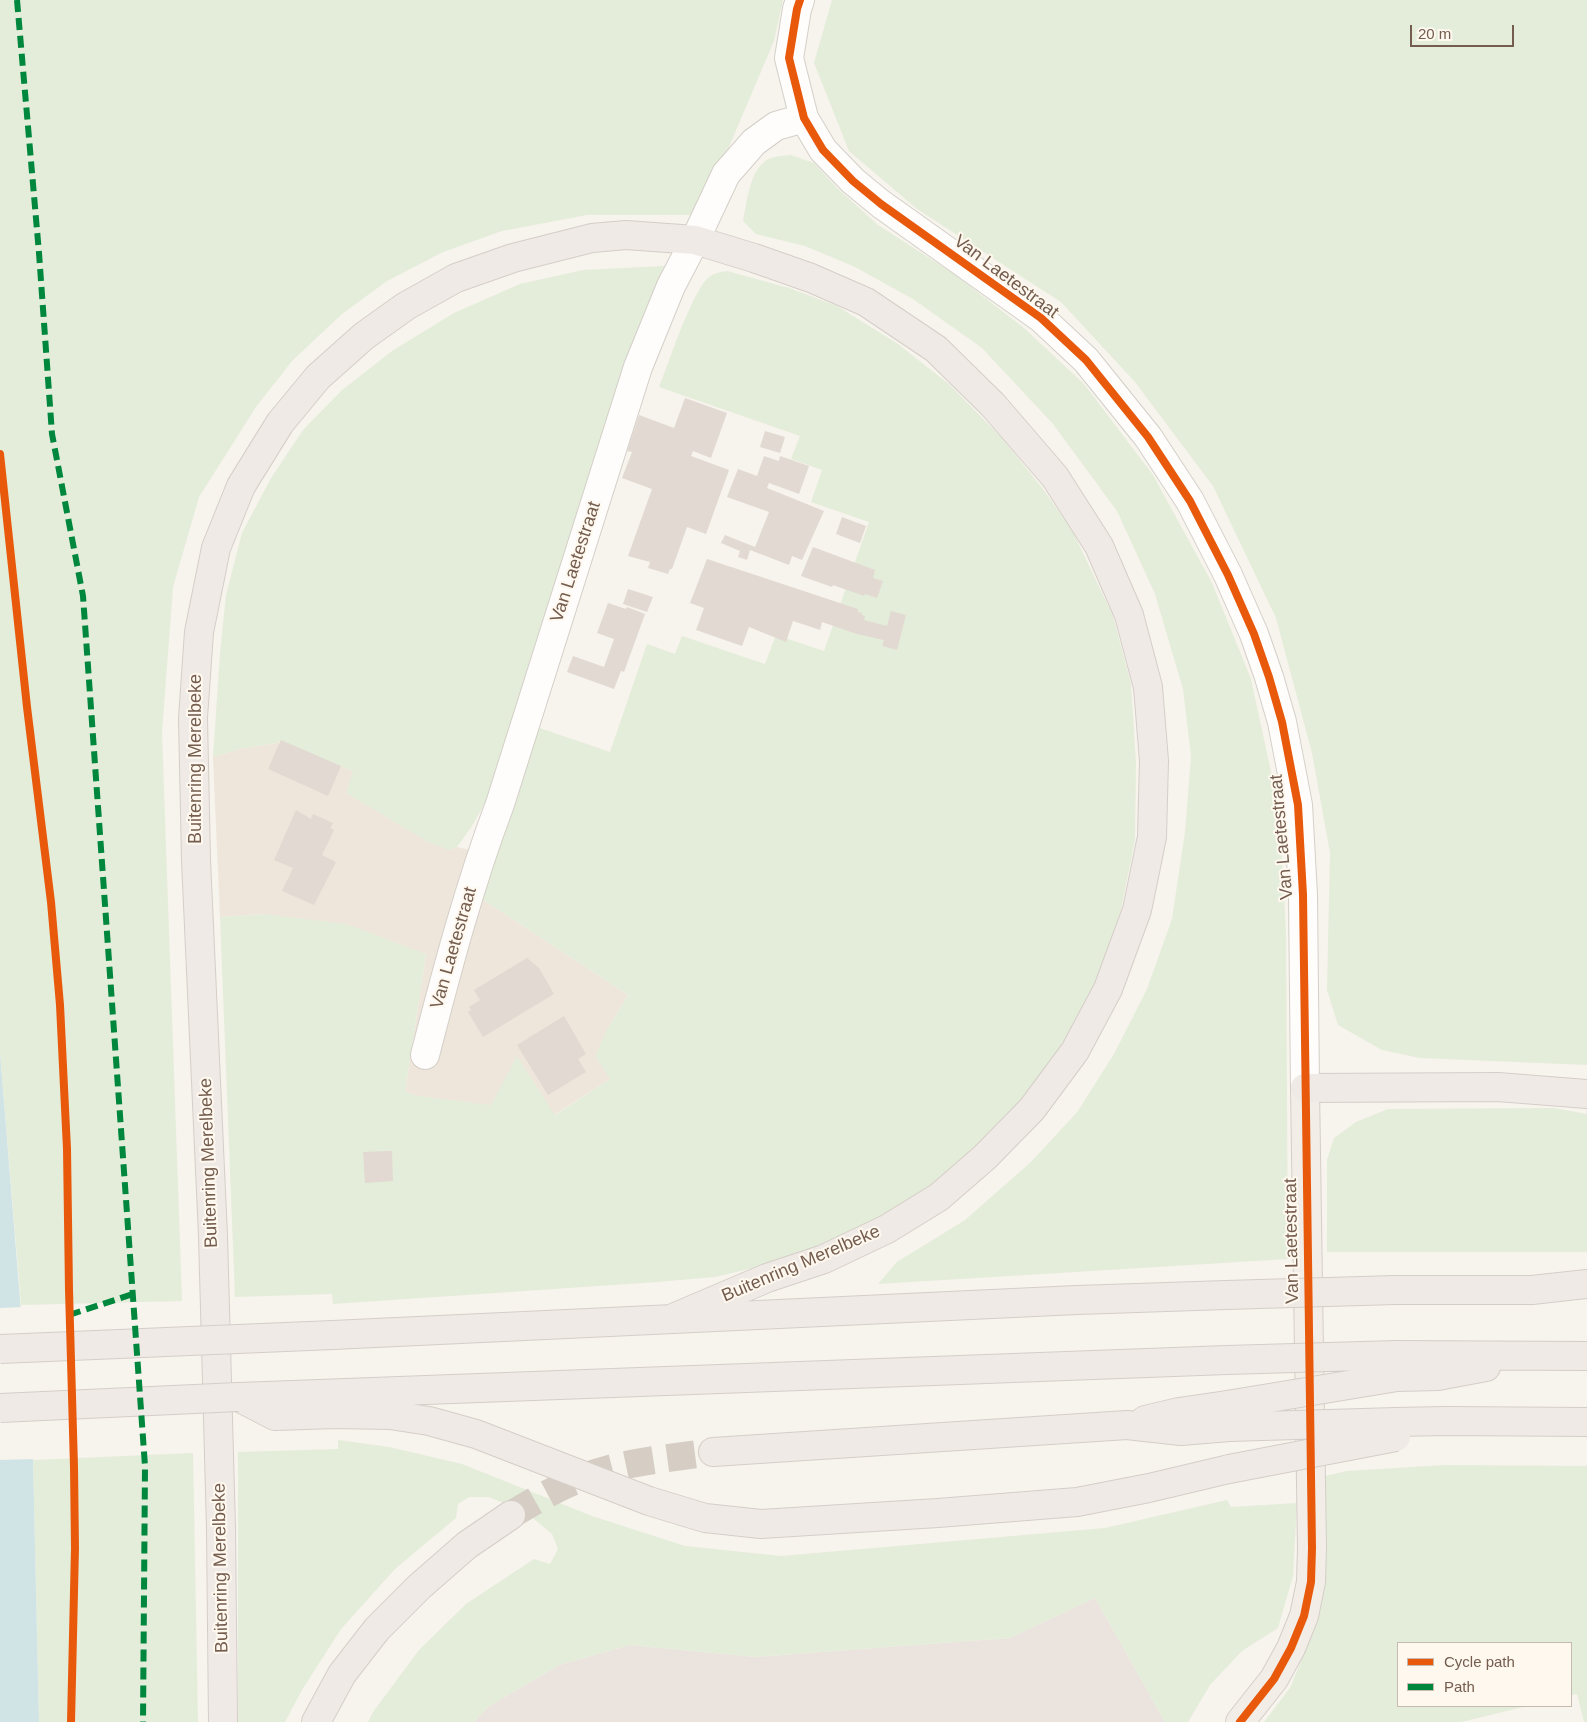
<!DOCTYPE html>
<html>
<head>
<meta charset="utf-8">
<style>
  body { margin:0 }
  #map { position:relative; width:1587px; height:1722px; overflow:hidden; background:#f7f3ed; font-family:Helvetica,sans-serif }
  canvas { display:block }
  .legend { position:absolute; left:1397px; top:1642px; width:175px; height:65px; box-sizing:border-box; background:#fef8ef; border:1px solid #c7baaf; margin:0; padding:6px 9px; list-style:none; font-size:15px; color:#745d4e }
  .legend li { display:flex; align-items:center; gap:10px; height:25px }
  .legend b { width:25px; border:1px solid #c7baaf }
  .scale { position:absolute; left:1410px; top:25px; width:104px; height:22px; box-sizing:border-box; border:2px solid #745d4e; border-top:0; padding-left:6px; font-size:15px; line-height:18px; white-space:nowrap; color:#745d4e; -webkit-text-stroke:4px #fef8ef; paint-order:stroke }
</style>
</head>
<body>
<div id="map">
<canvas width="1587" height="1722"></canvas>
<ul class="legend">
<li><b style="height:6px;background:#e8590c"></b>Cycle path</li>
<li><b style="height:6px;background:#00873e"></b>Path</li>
</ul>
<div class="scale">20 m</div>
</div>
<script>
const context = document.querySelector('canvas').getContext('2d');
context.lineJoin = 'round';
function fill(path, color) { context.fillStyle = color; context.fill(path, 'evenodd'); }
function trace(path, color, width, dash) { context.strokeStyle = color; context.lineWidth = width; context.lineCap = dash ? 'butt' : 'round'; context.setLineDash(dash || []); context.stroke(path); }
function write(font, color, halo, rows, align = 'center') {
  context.font = font + ' Helvetica,sans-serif'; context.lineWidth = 4; context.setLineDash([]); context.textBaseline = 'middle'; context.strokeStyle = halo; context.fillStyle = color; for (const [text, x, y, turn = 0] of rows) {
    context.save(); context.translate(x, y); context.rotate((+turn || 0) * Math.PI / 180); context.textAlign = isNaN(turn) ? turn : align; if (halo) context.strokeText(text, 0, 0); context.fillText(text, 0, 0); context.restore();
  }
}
fill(new Path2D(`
  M282,742L353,771L449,850L457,847L491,855L479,897L628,995L607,1030L610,1079L554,1115L419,1096L405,1092L426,954L264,914L220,917L213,757L239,749Z`), '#efe6db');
fill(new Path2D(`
  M1095,1598L1165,1722H474L488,1707L559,1665L630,1645L755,1657L1010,1638Z`), '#eae3de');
fill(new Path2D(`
  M0,0H783L774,41L700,215H587L502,231L443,252L387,281L342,314L292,361L256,407L199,497L173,587L162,732L182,1301L21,1305L0,1053Z
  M832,0H1587V1065L1420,1058L1382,1050L1338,1025L1327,990L1330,853L1312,753L1276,618L1213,486L1135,382L1061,302L917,209L849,151L814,63Z
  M791,155L814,163L837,188L878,225L954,274L1024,328L1084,384L1153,475L1212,583L1251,679L1279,809L1286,931L1288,1259L878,1284L897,1262L965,1220L1031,1162L1078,1111L1114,1054L1147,989L1172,919L1185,832L1191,756L1183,689L1155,594L1117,511L1053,424L982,348L913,299L855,267L805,246L756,234L743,221C747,202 749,175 764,162C771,156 782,156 791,155Z
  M664,266L629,360L489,796L472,826L457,847L449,850L428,842L346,793L353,771L282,742L239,749L213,757L220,654L226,595L242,533L271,478L303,430L341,391L392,351L454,313L520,284L583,270Z
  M727,271L789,288L837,306L898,344L950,385L1001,437L1043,489L1073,532L1113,616L1131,684L1136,763L1135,840L1121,909L1100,976L1077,1020L1042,1075L1005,1121L961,1164L912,1198L865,1226L814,1249L770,1264L715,1277L657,1282L333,1304L332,1294L235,1297L220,917L264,914L347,924L426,954L405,1092L419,1096L491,1105L517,1056L555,1115L610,1079L595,1056L607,1030L628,995L479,897L531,725L610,752L647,644L675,654L682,636L765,664L776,635L824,651L869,522L811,502L822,470L791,459L800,436L659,387C669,363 692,291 709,277C714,273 721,272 727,271Z
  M1554,1108L1587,1114V1252H1327V1160L1334,1138L1356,1122L1388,1109Z
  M338,1440L389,1447L462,1464L592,1516L685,1546L781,1556L1105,1528L1227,1500L1231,1507L1297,1503L1293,1576L1278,1628L1242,1651L1210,1685L1188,1722H1165L1095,1598L1010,1638L755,1657L630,1645L559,1665L488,1707L474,1722H368L373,1712L419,1650L466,1604L534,1559L550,1564L558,1549L552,1534L523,1510L488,1497H469L458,1504L456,1518L395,1569L341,1629L302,1690L285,1722H238V1452L338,1449Z
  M193,1453L198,1722H39L33,1460Z
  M1445,1465L1587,1466V1722H1584L1577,1694L1571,1695V1643H1398V1706H1527L1461,1722H1264L1290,1688L1318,1620L1325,1553V1476L1347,1471Z`), '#e4edd9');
fill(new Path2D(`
  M0,1053L33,1460L39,1722H0Z`), '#d0e4e6');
fill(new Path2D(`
  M24,1307L35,1459L0,1460V1308Z`), '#f7f3ed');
fill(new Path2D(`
  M685,398L727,413L711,458L693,451L691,456L729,470L706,534L687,527L672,569H670L668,574L648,568L650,562L628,556L652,489L622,478L632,452L627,451L639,415L674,428Z
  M765,431L785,437L780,453L760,447Z
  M764,456L779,461L780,456L809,466L799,494L769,483L767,488L824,511L802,560L792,556L789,565L750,550L747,560L738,557L740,551L721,543L725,535L755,547L769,512L727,497L738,469L757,476Z
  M842,517L866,526L860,543L836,534Z
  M813,547L875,570L873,578L883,581L877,598L865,594L864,596L833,585L832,587L801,576Z
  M707,559L858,609V612L862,613V615L865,616L864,620L887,626L891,611L906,615L897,650L882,646L884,640L857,634L822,622L820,630L793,621L786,642L749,627L742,646L696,630L704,608L690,603Z
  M628,589L653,597L647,612L623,604Z
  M608,603L626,609L627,607L645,614L624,672L621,671L614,689L567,672L573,656L604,667L614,639L597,633Z
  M281,740L341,766L328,796L268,769Z
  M296,810L311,819L313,814L333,823L330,828L334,830L322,855L336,862L314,905L282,891L293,868L274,860Z
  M527,958L539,968L554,994L483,1037L468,1012L471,1010L469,1007L480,1000L474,990Z
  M564,1016L586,1054L578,1059L586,1072L548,1095L517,1045Z
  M388,1151H392L393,1181L365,1183L363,1152Z`), '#e1d9d2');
trace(new Path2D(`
  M511,1515C542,1496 574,1478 609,1469C643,1460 678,1457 713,1452`), '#d6cec5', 28, [28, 14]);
const minor = new Path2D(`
  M800,0L797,9L789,58L804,118L823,150L853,181L881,204L1041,318L1086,360L1148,437L1190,501L1228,575L1254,634L1269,677L1282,722L1298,805L1303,895L1305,1088
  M425,1055C447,970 469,886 500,804L638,367L671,286L695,240L726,174L754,142L776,126L804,118`);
const major = new Path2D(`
  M1240,1722L1274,1679L1291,1648L1304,1616L1311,1582L1312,1548L1305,1088`);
const highway = new Path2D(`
  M1305,1088L1498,1087L1587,1094
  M1395,1290H1532L1587,1284
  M333,1335L1077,1300L1226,1295
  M1396,1355L1587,1356
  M1397,1377L1438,1376L1486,1367
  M238,1397L275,1416L336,1414L390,1415L429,1421L476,1434L649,1501L705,1518L761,1524L938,1513L1077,1502L1149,1488L1229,1469
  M239,1397L1227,1360
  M1145,1420L1179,1412L1227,1405
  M1396,1422L1446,1421L1587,1422
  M713,1452L1127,1425L1181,1431L1229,1427
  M223,1722L221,1528L213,1236L196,860L193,718L199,632L216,548L241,486L280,423L318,377L364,336L406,306L456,278L513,258L592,238L626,235L695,240L754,258L811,278L866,302L936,349L993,405L1055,477L1099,546L1129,615L1148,687L1154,761L1152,837L1137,910L1108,989L1075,1051L1032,1109L985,1157L939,1197L887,1229L824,1259L767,1278L673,1318
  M316,1722L342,1674L377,1629L419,1587L467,1545L511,1515`);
trace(minor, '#d4cfc8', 30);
trace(major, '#d5cec8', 30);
trace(highway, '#d5cec8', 30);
trace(minor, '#fefdfc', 28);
trace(major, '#f2eee7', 28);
trace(highway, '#f0eae6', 28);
const highwayBridge = new Path2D(`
  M1226,1295L1395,1290
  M0,1349L333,1335
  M1227,1360L1396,1355
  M1227,1405L1397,1377
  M0,1408L238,1397
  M1229,1427L1396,1422
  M1229,1469L1396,1437`);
trace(highwayBridge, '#d5cec8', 30, []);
trace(highwayBridge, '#f0eae6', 28);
trace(new Path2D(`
  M17,0L39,253L52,434L83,596L145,1466L143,1722
  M69,1315L133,1294`), '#00873e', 6, [12, 6]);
trace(new Path2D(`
  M800,0L797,9L789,58L804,118L823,150L853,181L881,204L1041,318L1086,360L1148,437L1190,501L1228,575L1254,634L1269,677L1282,722L1298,805L1303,895L1312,1548L1311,1582L1304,1616L1291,1648L1274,1679L1240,1722
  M0,454L27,707L51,902L60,1005L67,1149L69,1290L74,1467L75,1548L71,1722`), '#e8590c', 8);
write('18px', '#745d4e', '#fef8ef', [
  ["Van Laetestraat",1006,277,37],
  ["Van Laetestraat",576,562,-72],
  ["Buitenring Merelbeke",196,759,-90],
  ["Van Laetestraat",1282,837,-95],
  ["Van Laetestraat",454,948,-74],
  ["Buitenring Merelbeke",209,1163,-92],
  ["Van Laetestraat",1292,1241,-91],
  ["Buitenring Merelbeke",801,1264,-23],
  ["Buitenring Merelbeke",221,1568,-91]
]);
</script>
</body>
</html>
